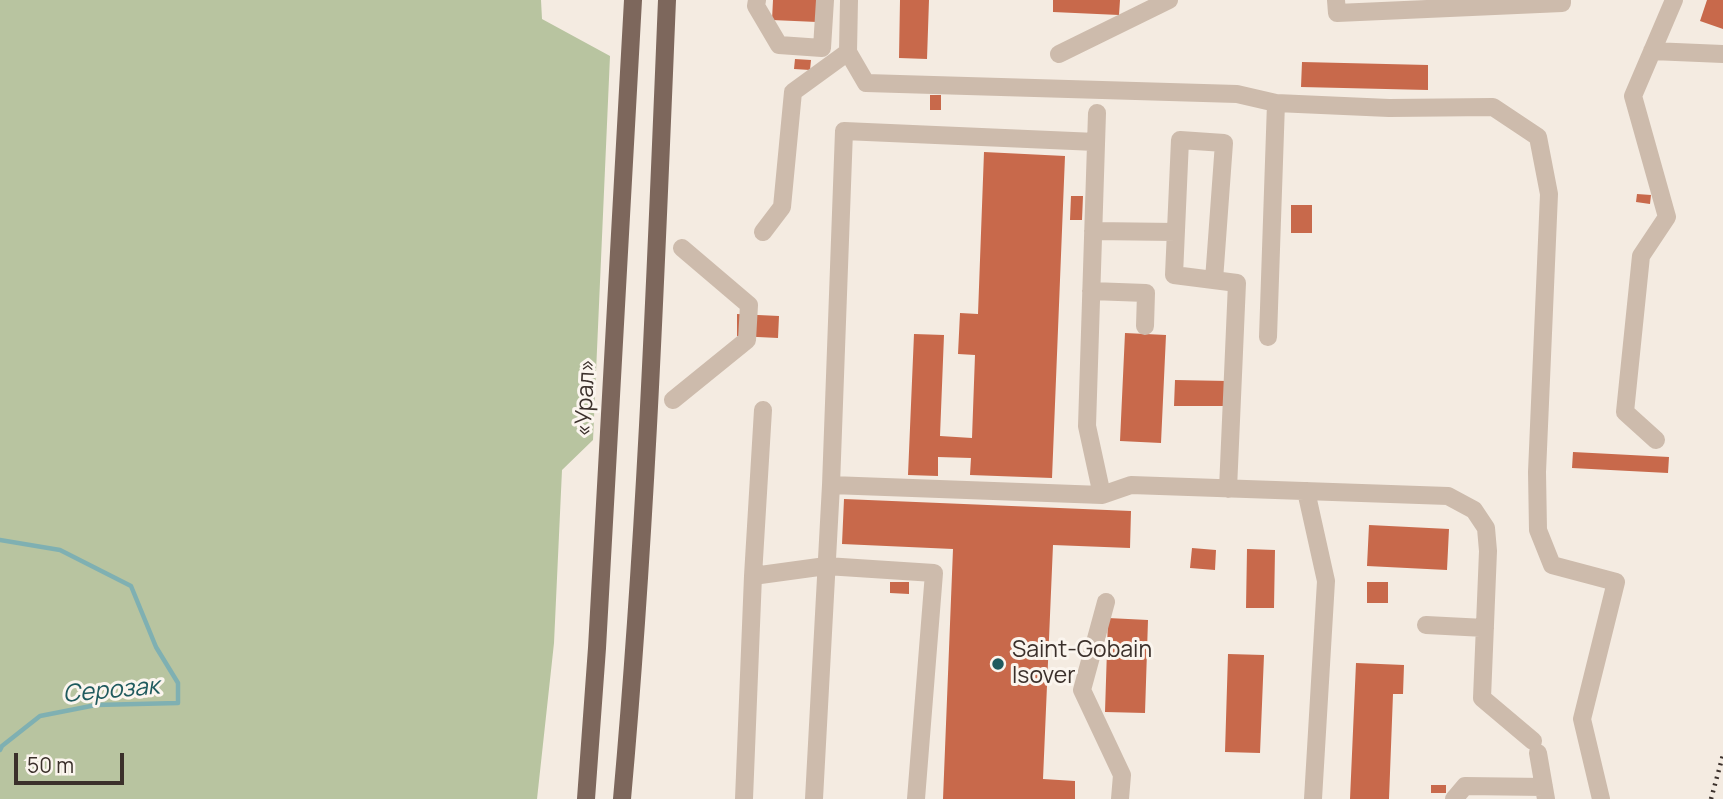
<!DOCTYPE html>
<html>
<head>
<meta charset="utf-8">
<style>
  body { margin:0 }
  #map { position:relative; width:1723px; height:799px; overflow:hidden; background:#f4ebe1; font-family:Manrope,sans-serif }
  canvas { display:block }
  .scale { position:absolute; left:14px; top:753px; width:110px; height:32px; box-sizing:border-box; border:4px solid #3b302b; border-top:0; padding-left:9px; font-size:21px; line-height:24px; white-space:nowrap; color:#3b302b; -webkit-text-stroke:5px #fbf5ee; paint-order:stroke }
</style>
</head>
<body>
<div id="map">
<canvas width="1723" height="799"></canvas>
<div class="scale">50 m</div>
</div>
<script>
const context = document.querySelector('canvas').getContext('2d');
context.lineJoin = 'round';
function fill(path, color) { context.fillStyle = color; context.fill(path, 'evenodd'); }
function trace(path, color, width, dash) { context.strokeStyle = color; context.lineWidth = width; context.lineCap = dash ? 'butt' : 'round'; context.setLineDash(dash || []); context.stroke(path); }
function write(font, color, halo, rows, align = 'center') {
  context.font = font + ' Manrope,sans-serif'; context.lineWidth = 6; context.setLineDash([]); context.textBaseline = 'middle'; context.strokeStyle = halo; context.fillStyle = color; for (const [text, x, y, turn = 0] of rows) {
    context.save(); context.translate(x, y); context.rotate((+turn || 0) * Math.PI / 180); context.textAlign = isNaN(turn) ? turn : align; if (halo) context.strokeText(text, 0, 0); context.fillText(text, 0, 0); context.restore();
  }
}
fill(new Path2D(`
  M0,0H541L542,19L610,56L593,440L562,470L554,643L537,799H0Z`), '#b8c4a0');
trace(new Path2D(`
  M0,540L60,550L131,586L156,647L178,683V703L96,705L40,716L2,746L0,750`), '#7fb0b2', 4.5);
fill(new Path2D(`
  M773,0H818L817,22L772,20Z
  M900,0H929L927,59L899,58Z
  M1053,0H1120L1119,15L1053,12Z
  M1707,0H1723V29L1700,21Z
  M795,59L811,60L810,70L794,69Z
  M1302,62L1428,65V90L1301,87Z
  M930,95H941V110H930Z
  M984,152L1065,156L1052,478L970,475L971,458L938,457V476L908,475L914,334L944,335L940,436L972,438L975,355L958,354L960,313L978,314Z
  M1637,194L1651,195L1650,204L1636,202Z
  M1071,196H1083L1082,220H1070Z
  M1291,205H1312V233H1291Z
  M737,314L779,316L778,338L737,336Z
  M1125,333L1166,335L1161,443L1120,441Z
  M1175,380L1228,381L1227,406H1174Z
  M1573,452L1669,457L1668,473L1572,468Z
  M844,499L1131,511L1130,548L1053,545L1043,779L1075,781V799H943L953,549L842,544Z
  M1369,525L1449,529L1447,570L1367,566Z
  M1192,548L1216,550L1215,570L1190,568Z
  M1247,549L1275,550L1274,608H1246Z
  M890,582H909V594L890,593Z
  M1367,582H1388V603H1367Z
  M1108,618L1148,620L1145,713L1105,712Z
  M1228,654L1264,655L1260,753L1225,752Z
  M1356,663L1404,665L1403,694H1393L1389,799H1350Z
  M1431,785H1446V793H1431Z`), '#c8694b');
trace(new Path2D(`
  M757,0L756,6L779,45L822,48L825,0
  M849,0L848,52L866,83L1237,94L1276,103L1389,108L1493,107L1538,137L1549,194L1537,472L1538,530L1552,565L1616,582L1582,719L1601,799
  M1336,0L1337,13L1562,3V0
  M1652,51L1723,54
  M1059,54L1169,0
  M1097,113L1087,426L1102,495
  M1096,142L844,131L831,485L1102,495L1131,485L1448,496L1474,510L1486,528L1488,551L1482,698L1533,741
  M1093,231L1176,232
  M763,232L782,207L793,92L848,52
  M1214,280L1224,143L1180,140L1174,275L1237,283L1228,489
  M1091,291L1146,293L1145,326
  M1268,337L1276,103
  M673,400L747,340L749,305L682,248
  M1656,440L1625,412L1641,256L1667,217L1633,96L1674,0
  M1306,491L1326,581L1313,799
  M753,576L826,566L934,573L916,799
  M1106,602L1082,690L1122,775L1120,799
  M1426,625L1485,628
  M1538,753L1546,799
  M744,799L753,576L763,410
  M814,799L831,485
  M1454,799L1465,786L1544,787`), '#cdbbac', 18);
trace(new Path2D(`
  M586,799L597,648L633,0
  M622,799C646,533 656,266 667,0`), '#7d675c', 18);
trace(new Path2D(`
  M1711,799L1723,755`), '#3b302b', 4.5, [2, 5]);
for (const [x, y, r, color] of [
  [998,664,7,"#1f5a5e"]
]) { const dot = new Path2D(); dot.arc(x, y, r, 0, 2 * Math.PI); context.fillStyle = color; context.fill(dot); trace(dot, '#fbf5ee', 2.5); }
write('23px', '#3b302b', '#fbf5ee', [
  ["«Урал»",586,398,-87]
]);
write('23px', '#3b302b', '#fbf5ee', [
  ["Saint-Gobain",1012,651],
  ["Isover",1012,677]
], 'left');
write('italic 24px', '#1f5a5e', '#fbf5ee', [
  ["Серозак",111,691,-5]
]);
</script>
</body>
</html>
